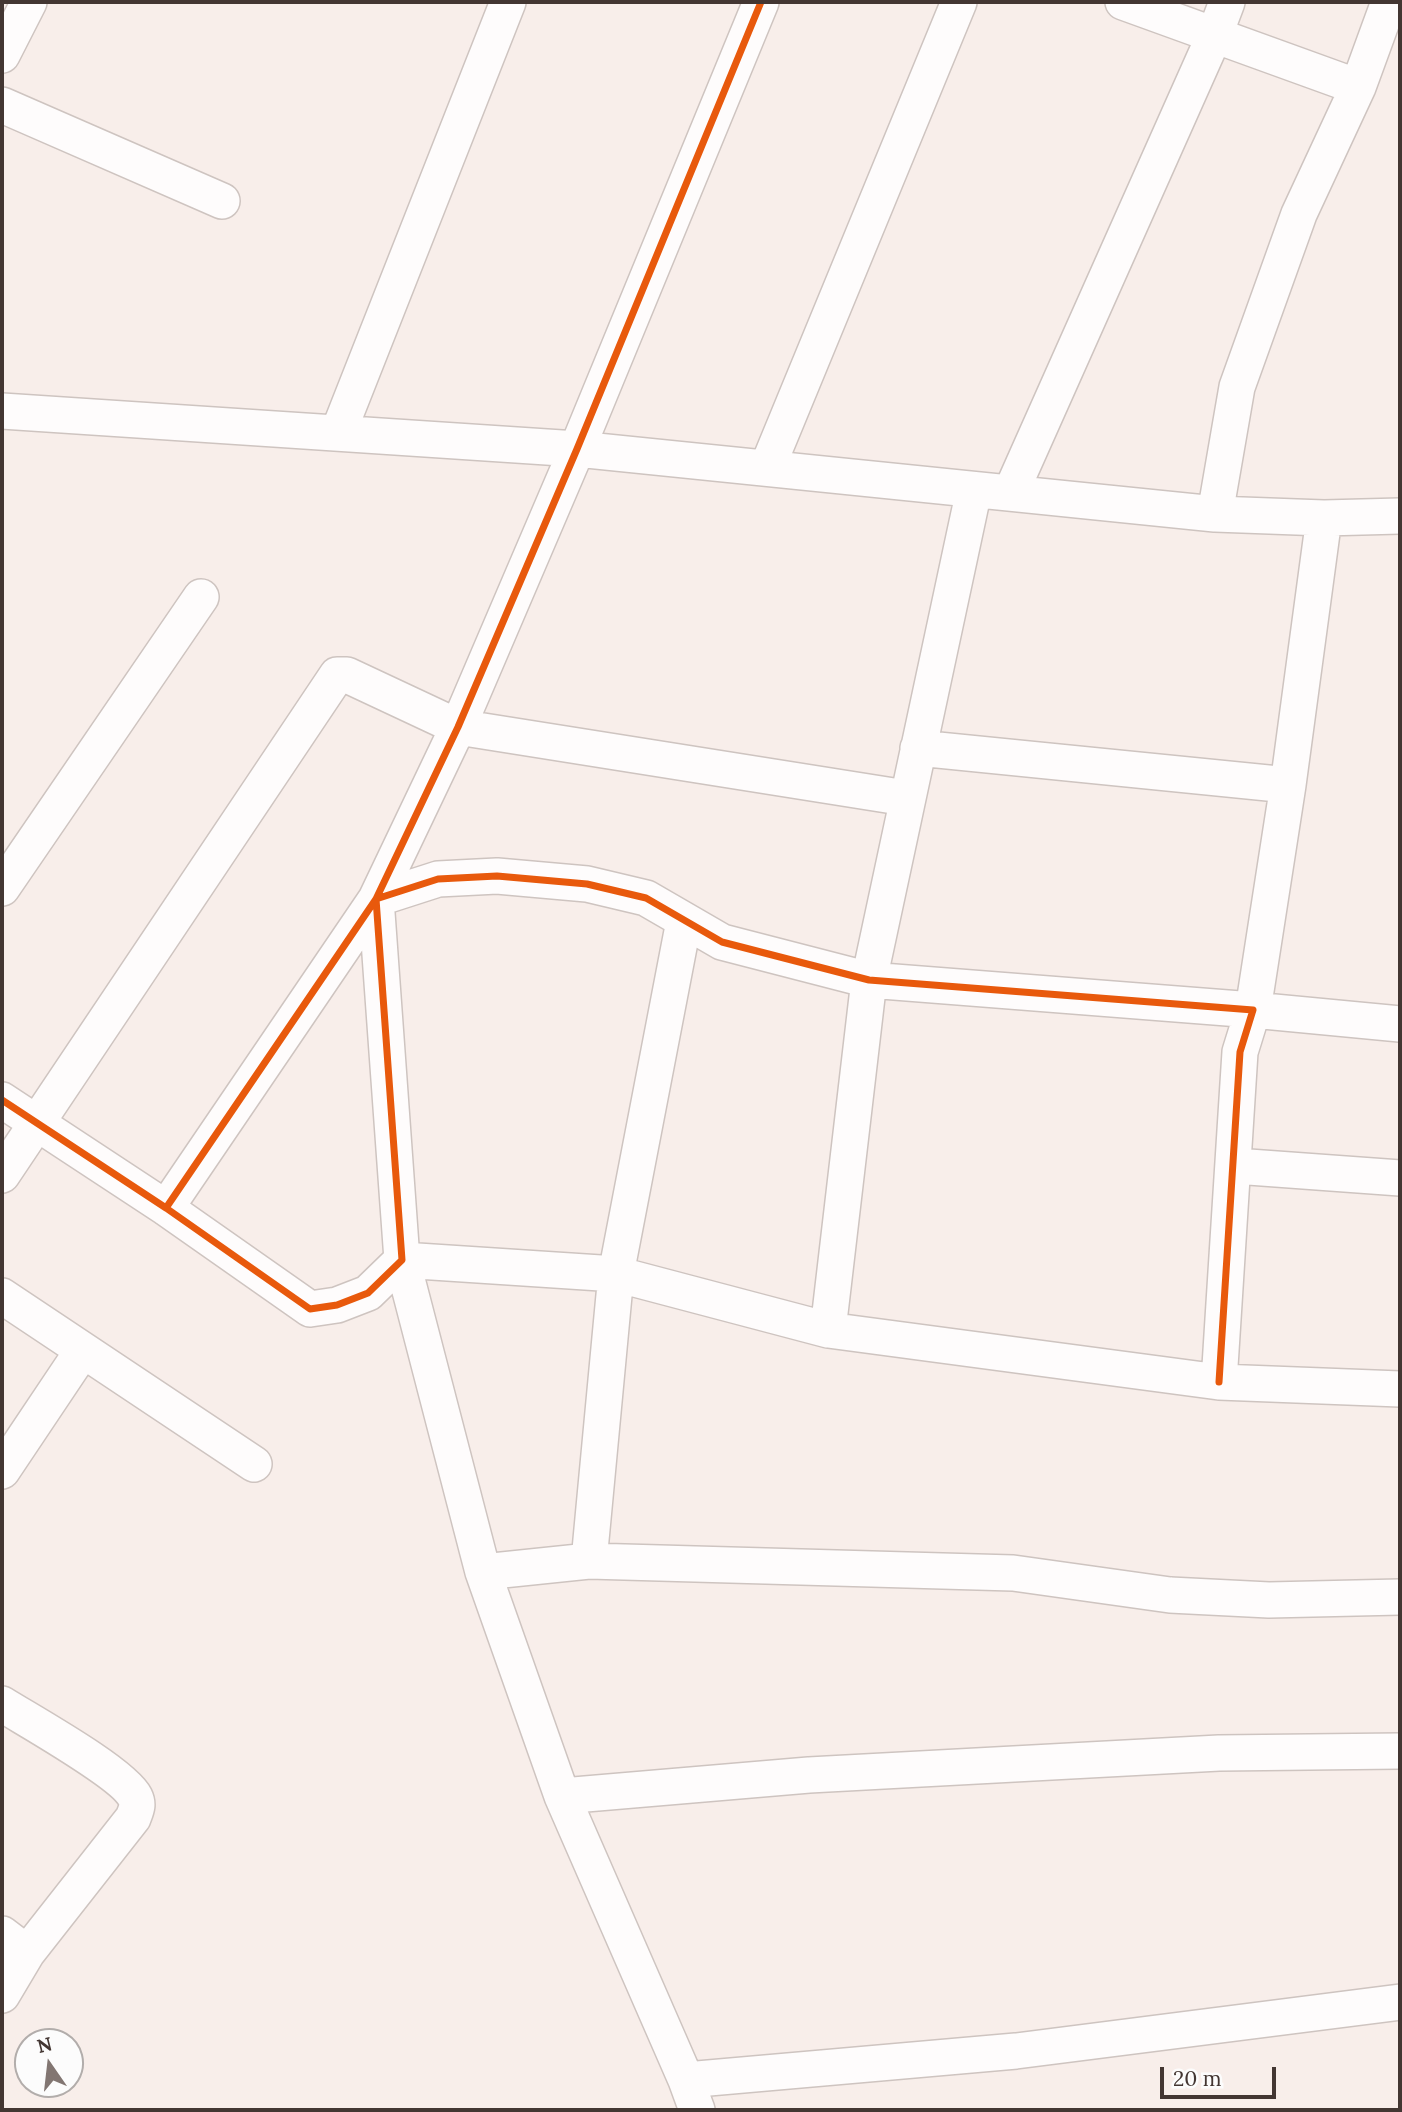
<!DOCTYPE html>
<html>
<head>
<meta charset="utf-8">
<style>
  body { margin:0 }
  #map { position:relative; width:1402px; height:2112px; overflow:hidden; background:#f8eeea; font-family:Lora,serif }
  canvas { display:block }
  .frame { position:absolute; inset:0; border:4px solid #433632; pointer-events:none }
  .north { position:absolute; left:14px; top:2028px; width:70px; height:70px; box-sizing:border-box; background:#fcfcfc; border:2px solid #b2adab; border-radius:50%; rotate:346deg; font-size:19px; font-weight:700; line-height:28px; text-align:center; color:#433632 }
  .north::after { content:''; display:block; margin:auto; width:24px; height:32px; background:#827672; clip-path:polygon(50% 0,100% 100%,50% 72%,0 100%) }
  .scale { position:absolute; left:1160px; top:2067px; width:116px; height:32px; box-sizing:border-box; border:4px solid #433632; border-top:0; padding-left:9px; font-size:21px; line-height:24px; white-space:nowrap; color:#433632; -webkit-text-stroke:5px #fcfcfc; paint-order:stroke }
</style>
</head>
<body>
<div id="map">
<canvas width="1402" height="2112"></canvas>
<div class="frame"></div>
<div class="north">N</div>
<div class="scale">20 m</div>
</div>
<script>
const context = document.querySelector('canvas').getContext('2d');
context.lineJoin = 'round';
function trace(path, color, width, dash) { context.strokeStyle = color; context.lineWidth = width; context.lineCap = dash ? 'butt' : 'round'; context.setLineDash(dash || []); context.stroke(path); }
const minor = new Path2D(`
  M1123,2L1358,87
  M2,55L29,2
  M2,105L222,201
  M2,411L577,449L1215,514L1324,518L1400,516
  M338,433L508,2
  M767,468L959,2
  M974,490L869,980L828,1330L1219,1382L1400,1389
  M1011,492L1215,34L1227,2
  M1215,514L1237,387L1299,214L1358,87L1389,2
  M918,748L1288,785L1253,1010L1400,1024
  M1288,785L1324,518
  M2,888L201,597
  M684,921L616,1274L589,1561L1013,1573L1170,1595L1269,1600L1400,1597
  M2,1100L166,1208L310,1309L337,1305L368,1293L402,1260L376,899L458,727L577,449L761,2
  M1235,1166L1400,1178
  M2,1175L337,675H347L458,727L906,798
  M166,1208L376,899L438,879L497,876L587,884L646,898L722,942L869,980L1253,1010L1240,1052L1219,1382
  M2,1296L254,1464
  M2,1471L83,1350
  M483,1572L589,1561
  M2,1704C29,1721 123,1773 135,1797C139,1805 136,1810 133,1818L27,1953L2,1995
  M562,1796L809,1775L1219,1753L1400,1751
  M2,1934L27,1953
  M686,2080L1016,2051L1400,2002
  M697,2110L686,2080L562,1796L483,1572L402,1260L616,1274L828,1330`);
trace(minor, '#cec4c0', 38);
trace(minor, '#fefcfc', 35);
trace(new Path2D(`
  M2,1100L166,1208L310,1309L337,1305L368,1293L402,1260L376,899L458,727L577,449L761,2
  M166,1208L376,899L438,879L497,876L587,884L646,898L722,942L869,980L1253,1010L1240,1052L1219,1382`), '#e8590c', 7);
</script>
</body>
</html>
